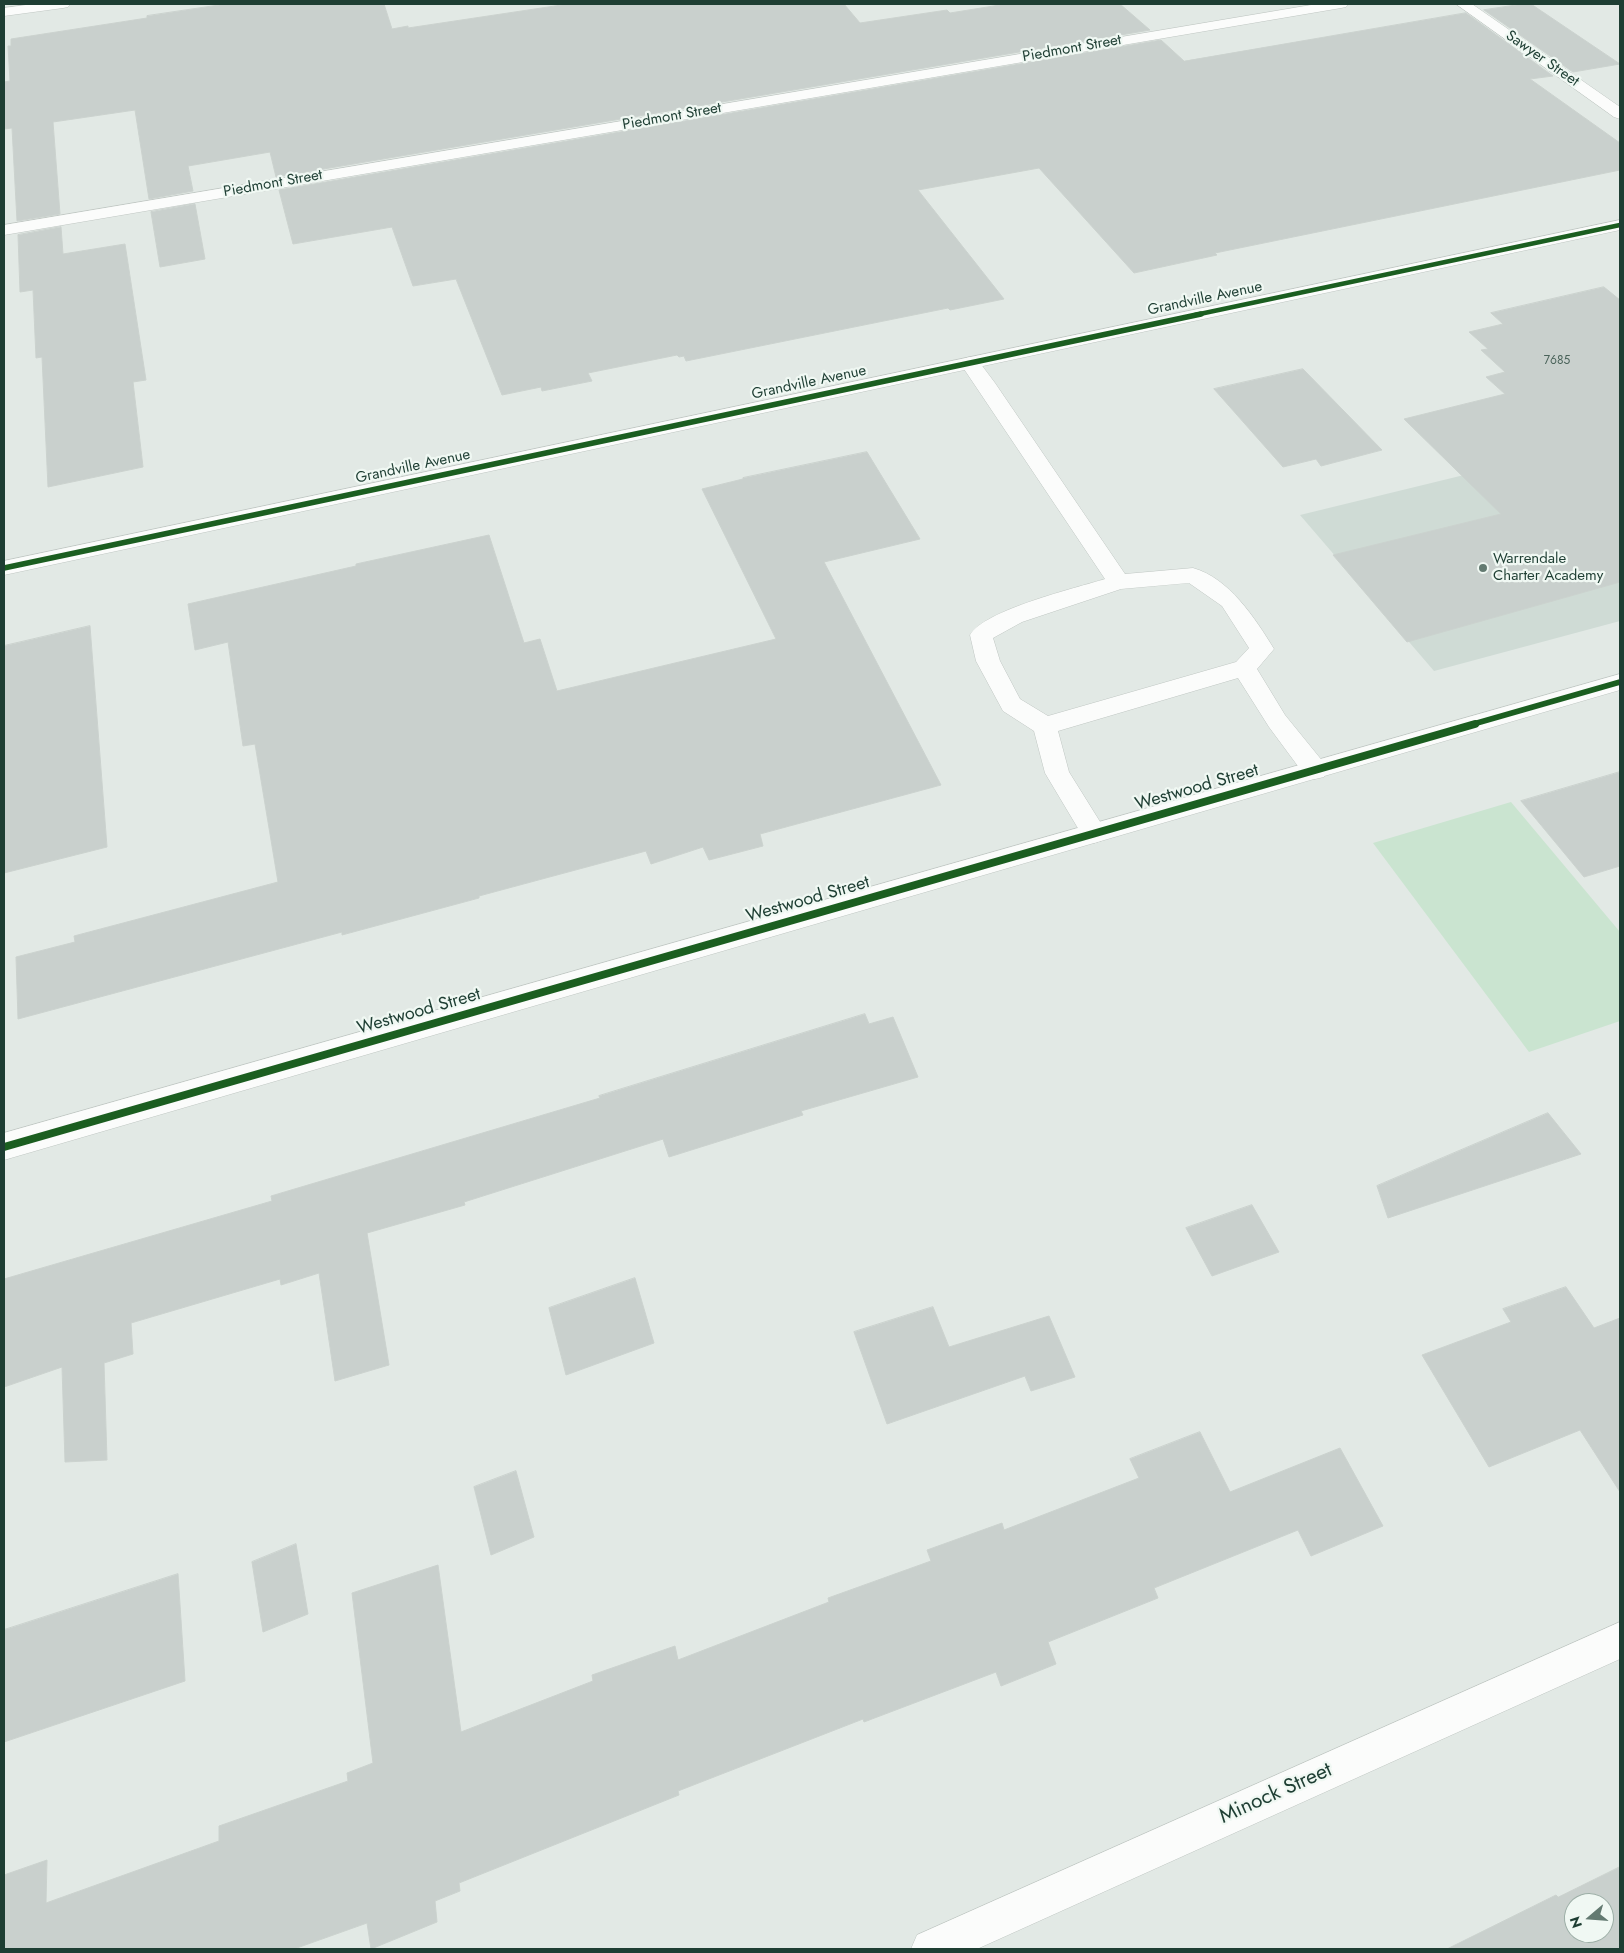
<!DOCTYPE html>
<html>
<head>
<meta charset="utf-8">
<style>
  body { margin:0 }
  #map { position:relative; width:1624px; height:1953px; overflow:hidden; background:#e2e9e5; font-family:Jost,sans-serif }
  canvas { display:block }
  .frame { position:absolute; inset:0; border:5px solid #1e3e33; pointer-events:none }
  .north { position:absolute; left:1564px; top:1893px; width:50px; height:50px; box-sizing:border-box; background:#f0f8f3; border:1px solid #9caea6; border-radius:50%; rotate:252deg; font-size:14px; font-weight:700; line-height:20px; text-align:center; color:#1e3e33 }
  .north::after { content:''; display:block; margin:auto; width:18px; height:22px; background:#637a71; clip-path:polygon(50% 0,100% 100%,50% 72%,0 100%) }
</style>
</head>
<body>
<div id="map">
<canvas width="1624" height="1953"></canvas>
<div class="frame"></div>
<div class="north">N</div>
</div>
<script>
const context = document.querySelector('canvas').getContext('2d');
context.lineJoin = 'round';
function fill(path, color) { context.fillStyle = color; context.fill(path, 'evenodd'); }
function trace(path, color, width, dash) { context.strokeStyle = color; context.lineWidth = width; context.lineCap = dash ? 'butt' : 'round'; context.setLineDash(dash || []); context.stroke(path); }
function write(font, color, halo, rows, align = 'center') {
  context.font = font + ' Jost,sans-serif'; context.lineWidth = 4.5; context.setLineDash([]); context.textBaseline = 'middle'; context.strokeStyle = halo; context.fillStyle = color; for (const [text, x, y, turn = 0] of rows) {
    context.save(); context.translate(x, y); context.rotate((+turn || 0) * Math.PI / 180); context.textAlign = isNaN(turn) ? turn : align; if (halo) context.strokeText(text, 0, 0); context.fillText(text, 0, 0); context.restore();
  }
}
fill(new Path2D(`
  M1620,437V621L1434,671L1300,515Z`), '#cfdbd5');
fill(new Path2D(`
  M1511,802L1620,932V1021L1529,1052L1373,843Z`), '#cae4d0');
const building = new Path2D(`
  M226,4H384L392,29L408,26V28L568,4H844L860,23L947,10L950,13L1006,4H1120L1150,30L276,177L270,152L188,166L193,191L149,199L135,110L53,122L60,214L17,221L12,128L4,129V82L10,81L8,46H11V39L147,18V16Z
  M1523,4H1531L1620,64L1573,72L1484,10Z
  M1466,13L1553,76L1530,79L1620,143V170L1215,253L1217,255L1134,273L1039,168L918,190L1004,299L950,310L948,308L686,361L684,356L679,357L677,355L588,373L592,381L542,391L541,387L502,395L456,279L413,286L392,227L293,244L279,190L1161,40L1184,61Z
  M195,204L205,259L160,267L151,212Z
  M61,227L63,254L125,244L146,380L133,382L143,467L48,487L42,357L36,358L33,290L20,292L18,235Z
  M1604,287L1620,300V582L1407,642L1333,555L1501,514L1404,419L1505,394L1486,377L1505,372L1481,350L1488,349L1469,332L1503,324L1491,313Z
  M1303,369L1382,450L1321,466L1316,459L1283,467L1214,389Z
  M867,452L920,539L824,562L941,785L760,834L763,846L709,860L703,847L651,864L646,851L479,896V898L342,935V932L18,1019L16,957L75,942L74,936L278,882L255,744L243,746L228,642L195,650L188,604L356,566V564L489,535L524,643L540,639L557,691L776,639L702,489L743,479V478Z
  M90,626L107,847L4,873V646Z
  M1620,772V866L1584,877L1521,801Z
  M865,1014L869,1024L893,1017L918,1077L801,1111L803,1115L669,1157L663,1139L464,1202L465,1205L367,1233L389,1365L335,1381L319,1273L281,1285L280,1279L131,1323L133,1354L104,1363L107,1460L65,1462L62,1367L4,1387V1279L272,1201L271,1196L600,1098L599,1096Z
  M1548,1113L1581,1154L1388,1218L1377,1186Z
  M1252,1205L1279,1252L1212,1276L1186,1228Z
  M635,1278L654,1343L566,1375L549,1308Z
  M1566,1287L1594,1328L1620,1318V1492L1580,1430L1489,1467L1422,1355L1511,1322L1503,1309Z
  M933,1307L949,1347L1049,1316L1075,1377L1031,1391L1025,1376L887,1424L854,1332Z
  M1200,1432L1230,1492L1340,1448L1383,1526L1311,1556L1298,1530L1154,1588L1158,1598L1048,1642L1056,1664L1001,1686L996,1672L864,1722L863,1719L678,1791L679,1795L459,1883L460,1891L435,1901L437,1922L371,1949L367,1923L294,1949H4V1875L47,1860L46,1903L219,1841V1826L348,1781L347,1773L373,1763L352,1593L438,1565L461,1732L593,1681L592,1675L675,1646L678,1660L829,1602L828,1598L931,1561L927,1550L1002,1523L1004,1530L1139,1478L1130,1459Z
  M516,1471L534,1537L491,1555L474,1487Z
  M296,1544L308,1614L263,1632L252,1562Z
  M178,1574L185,1681L4,1742V1630Z
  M1620,1867V1949H1447L1556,1895L1558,1897ZM1574,1903H1604V1933H1574Z`);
fill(building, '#c9d0cd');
trace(building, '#cbd2ce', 1);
const lane = new Path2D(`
  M970,357L977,359L995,383L1125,574L1193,568C1229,578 1255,618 1274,649L1257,669L1285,715L1324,763L1327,770L1324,777L1315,779L1306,777L1269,727L1238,678L1058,731L1069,772L1107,833L1103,840L1094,843L1085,840L1045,773L1034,731L1003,711L976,661L970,635C984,610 1076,588 1105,579L960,363L963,359ZM1189,583L1222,606L1249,648L1236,662L1048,716L1020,699L1000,661L993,638L1022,622L1121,589Z`);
const street = new Path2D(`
  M33,4H70L68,7L63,8L4,16V8Z
  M1317,4H1348L1346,7L1341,8L4,235V225Z
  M1456,4H1472L1620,107V119L1614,117Z
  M1620,220V230L4,575V561Z
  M1620,674V690L4,1160V1133Z
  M1620,1622V1659L977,1949H911L917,1935Z`);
trace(lane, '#bfc6c2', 1);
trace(street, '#bfc6c2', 1);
fill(lane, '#fbfcfb');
fill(street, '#fbfcfb');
trace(new Path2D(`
  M1195,315L1620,225`), '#1b5e20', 4.5);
trace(new Path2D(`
  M4,568L1201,314
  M1470,725L1620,682`), '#1b5e20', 5.5);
trace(new Path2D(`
  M4,1147L1475,724`), '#1b5e20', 8);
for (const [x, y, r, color] of [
  [1483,568,5,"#637a71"]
]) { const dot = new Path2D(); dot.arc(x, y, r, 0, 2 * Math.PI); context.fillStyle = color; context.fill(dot); trace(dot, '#f0f8f3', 2); }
write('12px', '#4a635a', null, [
  ["7685",1557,361]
]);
write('15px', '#1e3e33', '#f0f8f3', [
  ["Piedmont Street",1072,49,-10],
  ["Sawyer Street",1542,59,35],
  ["Piedmont Street",672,117,-10],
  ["Piedmont Street",273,184,-10],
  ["Grandville Avenue",1205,299,-12],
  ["Grandville Avenue",809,383,-12],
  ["Grandville Avenue",413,467,-12]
]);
write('15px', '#1e3e33', '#f0f8f3', [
  ["Warrendale",1493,559],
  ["Charter Academy",1493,576]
], 'left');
write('18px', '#1e3e33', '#f0f8f3', [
  ["Westwood Street",1197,788,-16],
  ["Westwood Street",808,900,-16],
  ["Westwood Street",419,1012,-16]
]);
write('21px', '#1e3e33', '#f0f8f3', [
  ["Minock Street",1276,1794,-24]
]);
</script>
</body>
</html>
